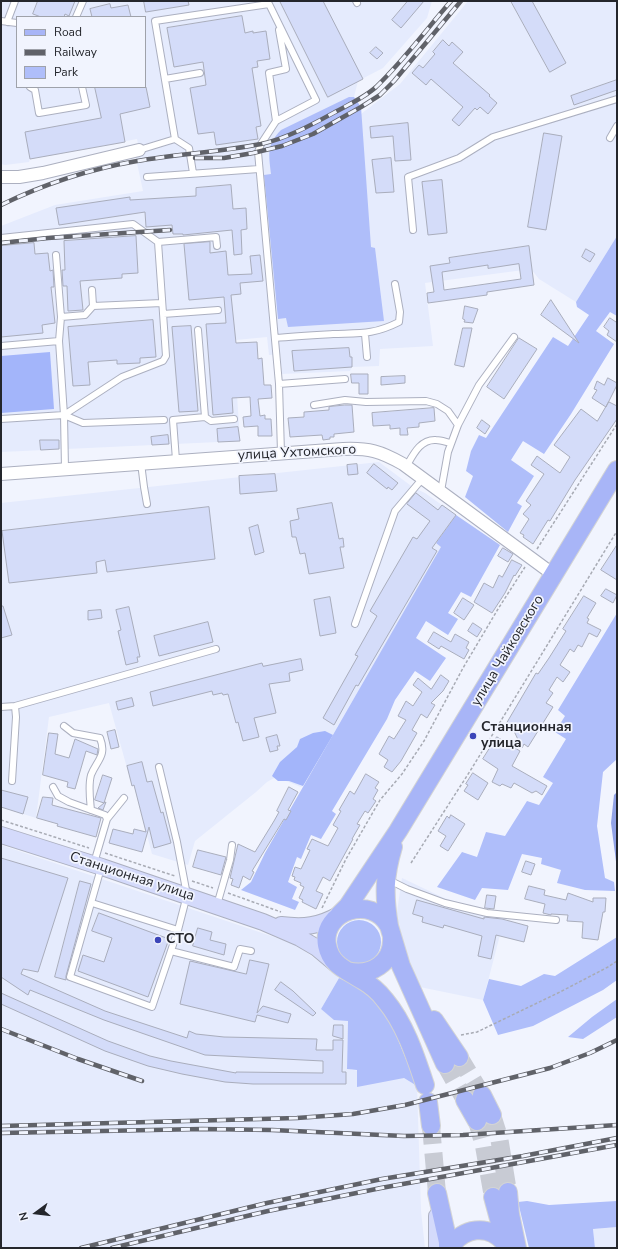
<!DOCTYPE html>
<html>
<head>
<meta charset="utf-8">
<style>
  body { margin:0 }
  #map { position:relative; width:618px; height:1249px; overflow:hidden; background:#f1f4fe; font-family:"Nunito Sans",sans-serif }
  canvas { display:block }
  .frame { position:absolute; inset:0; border:2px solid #24262c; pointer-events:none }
  .legend { position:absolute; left:16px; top:16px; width:130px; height:72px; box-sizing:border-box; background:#f1f4fe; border:1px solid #9fa2aa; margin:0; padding:5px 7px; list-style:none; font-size:12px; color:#24262c }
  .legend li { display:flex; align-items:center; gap:8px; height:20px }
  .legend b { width:20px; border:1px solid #9fa2aa }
  .north { position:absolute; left:16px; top:1193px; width:40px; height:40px; -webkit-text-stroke:3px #f1f4fe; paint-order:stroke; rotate:255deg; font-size:11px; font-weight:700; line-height:16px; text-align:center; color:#24262c }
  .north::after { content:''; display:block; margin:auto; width:14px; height:18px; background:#24262c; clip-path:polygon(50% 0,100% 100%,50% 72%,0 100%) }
</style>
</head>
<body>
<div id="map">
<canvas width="618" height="1249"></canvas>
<div class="frame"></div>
<ul class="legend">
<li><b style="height:5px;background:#a8b5f7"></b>Road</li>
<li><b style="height:5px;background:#606269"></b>Railway</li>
<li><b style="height:11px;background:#afbefa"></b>Park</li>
</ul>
<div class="north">N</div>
</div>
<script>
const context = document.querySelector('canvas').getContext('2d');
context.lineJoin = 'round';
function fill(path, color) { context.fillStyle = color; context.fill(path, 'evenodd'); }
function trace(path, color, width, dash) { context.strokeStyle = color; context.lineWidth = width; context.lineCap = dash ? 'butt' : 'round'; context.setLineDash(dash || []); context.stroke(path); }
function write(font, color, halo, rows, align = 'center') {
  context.font = font + ' "Nunito Sans",sans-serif'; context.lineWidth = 3.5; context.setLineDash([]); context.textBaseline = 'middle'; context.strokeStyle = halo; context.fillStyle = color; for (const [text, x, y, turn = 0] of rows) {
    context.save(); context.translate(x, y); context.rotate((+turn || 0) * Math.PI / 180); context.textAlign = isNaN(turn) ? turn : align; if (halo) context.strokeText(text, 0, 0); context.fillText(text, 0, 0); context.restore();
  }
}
fill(new Path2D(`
  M1,1H432L427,18L383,68L358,81L354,97L361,107V114L400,84L468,1H617V236L576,302L539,279L531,269L425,283L433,346L380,349L379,366L352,367L350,371L282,374L280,354L269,355L267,337L236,340L235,364L240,441L1,452V226L55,205L143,191L135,154L140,153L137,139L30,159L29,162L5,165L1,164ZM17,17H145V87H17Z
  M379,462L414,488L425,493L456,515L436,543L442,547L303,786L301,787L276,777L267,782L256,792L195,841L188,865L152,854L134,786H132L109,703L49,717L36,818L1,807V503Z
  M1,845L295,944L321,963L339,978L321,1009L326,1013L348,1021L347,1069L404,1078L417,1086L421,1211L425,1248H1Z
  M402,878L444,898L471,906L501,913L505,916L483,1000L415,986L395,925Z
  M617,1227V1248H595L593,1229Z`), '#e5ebfd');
fill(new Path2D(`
  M349,97H354L361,107L371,247L375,248L384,321L288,327L286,318L278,319L264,175L271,174C269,155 266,145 281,130Z
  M617,236V316L610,312L596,331L614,344L571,414L544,454L523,441L511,460L534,476L517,503L522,506L508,532L465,497L473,476L466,471L471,451L479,435L486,438L553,337L568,346L589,315L577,307L576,302Z
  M456,515L500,545L471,597L461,592L448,613L458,619L448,635L426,621L416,638L446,658L430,681L415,671L395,700L387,719L332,811L336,814L321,839L311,835L301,859L297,857L288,882L297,887L292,899L299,902L295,910L241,890L251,882L265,853L441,547L436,543Z
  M617,613V759L603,772L597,826L605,878L614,882L615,891L585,890L557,883L561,870L541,864L542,858L522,854L508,890L482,888L475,900L437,887L462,852L477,857L486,832L505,836L527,801L539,805L553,783L543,777L566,739L555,732L565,716L558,710Z
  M337 942a22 22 0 1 1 44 0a22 22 0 1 1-44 0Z
  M617,937V980L603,990L533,1026L498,1035L483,1000L489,979L521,986L544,974L555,976Z
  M339,978L358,986L371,996L388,1015L417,1086L404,1078L357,1087V1070L347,1069L348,1021L334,1020L321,1009Z
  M617,999V1017L583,1039L568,1037L592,1017Z
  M527,1201L549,1205L617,1201V1227L593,1229L595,1248H529L518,1202Z`), '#afbefa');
fill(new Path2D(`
  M50,352L54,409L1,413V356Z
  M325,731L333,735L303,786L289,781H278L272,776L280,762L297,747L300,739L313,733Z`), '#a3b5fa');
fill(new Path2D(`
  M617,792V869L611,823L614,795Z`), '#91a2e6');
const building = new Path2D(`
  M38,1H75L69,16L65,14L64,17H41L33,14Z
  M144,1H188L189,5L146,12Z
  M280,1H323L363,79L328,97Z
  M408,1H424L401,28L392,20Z
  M511,1H532L566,63L550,72Z
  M110,4L111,8L128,5L131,17H92L90,9Z
  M242,16L245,33L253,31V33L266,31L270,59L257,61L258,67L252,68L261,126L256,127L258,139L216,145L214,132L198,134L190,88L206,85L203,62L174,67L167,28Z
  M443,40L449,46L452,42L463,52L453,63L490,95L489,96L497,103L488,114L480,107L477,110L475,108L459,126L452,120L463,107L431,79L426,85L412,73L419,65L423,68L435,54L433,52Z
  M376,47L383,53L377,59L370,53Z
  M617,80V90L574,105L571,96Z
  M95,87H146L150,107L120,114L125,142L30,159L25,132L101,118Z
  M408,123L411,160L395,161L393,136L371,138L370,127Z
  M544,133L562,136L546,230L528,227Z
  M391,158L394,192L376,193L372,160Z
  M442,180L447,233L428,235L422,182Z
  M231,185L233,209L246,208L247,229L241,230L242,254L234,255L232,230L183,235V234H173L172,225L146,227L145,212L59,225L56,208L130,197V200L196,196V188Z
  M136,236L138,273L122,274V278L80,281L83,310L68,311L67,286H63L62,270H65L64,241Z
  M210,242V253L226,251L228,275L252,274L250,256L260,255L263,281L240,283L241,294L231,295L236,343L257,342L258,359L262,358L264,385H271L272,398L258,399L260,416L265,415V419H271L272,436H258V426L244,427L243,417L251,416L250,397L232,398L233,413L213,415L206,324L226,323L224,297L189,300L184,244Z
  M34,243L35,254L48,253L50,271L53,270L54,287H51L55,323L42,325L43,333L1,337V246Z
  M529,246L534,285L487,292V295L428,303L427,293L434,292L430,266L450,263L449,258ZM519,264L521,279L444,290L442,272L488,265V268Z
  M586,249L595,254L590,262L582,257Z
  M551,300L579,343L541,315Z
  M465,306L478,309L473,323L464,322L465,320L463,319Z
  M610,318L616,322L617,320V342L607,335L609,331L604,327Z
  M153,320L156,357L140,358V363L117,364V360L88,362L90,385L73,386L68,327Z
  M191,326L198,411L179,412L172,327Z
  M463,328H472L464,367L455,365Z
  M519,338L537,349L504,399L487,387Z
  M349,348L350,357H352V367L294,371L292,351Z
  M351,374H368V394H359V383H352Z
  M405,376V383L381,385V377Z
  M608,378L617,383V385L606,407L592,398L597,390L594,389L597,381L604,385Z
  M609,402L617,406V419L575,480L550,521L548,520L533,544L523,537L524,535L520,533L529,519L523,514L531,505L526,501L544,474L531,465L537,456L560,473L570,457L554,445L581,409L597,421Z
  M345,405H352L354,432L334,434V437H330V439L323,440L322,435L290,437L288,418L304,417V412L329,410V407Z
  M434,408L435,421L419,423V427L407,428L408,435H400V428L390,429V425L373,426L372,413Z
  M482,420L490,426L485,434L477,428Z
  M238,427L240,441L218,442L217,429Z
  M168,435L169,444L152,445L151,437Z
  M40,440H59V449L41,450Z
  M357,464L358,474L348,475L347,465Z
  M374,464L398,483L392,490L388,487L387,489L367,473Z
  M275,474L277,491L240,494L239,476Z
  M416,493L438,510L442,505L456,515L432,548L437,551L358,686L356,685L334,725L323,718L358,656L355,655L377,616L370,611L413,537L417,539L430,521L407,504Z
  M332,503L339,539L343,538L344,547H340L344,568L309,574L305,553L300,554L296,537H292L290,521L299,519L297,509Z
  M209,507L215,559L107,572L105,560L96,562L97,573L9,583L2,531Z
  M258,525L264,552L255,555L249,528Z
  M617,545V580L601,570Z
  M503,548L513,554L508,562L498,556Z
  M512,560L522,565L515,576L514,575L505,593L492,613L474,602L484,583L493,588L499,575L502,577Z
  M606,589L617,595L613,603L601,596Z
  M584,596L596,603L587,618L589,619L587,623L601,630L597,637L589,633L582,647L578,645L574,652L570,649L560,665L570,672L563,682L557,677L549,690L553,693L546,703L553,707L528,747L524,744L522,748L513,729L506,724L536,673L538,674L549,658L566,631L563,629Z
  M330,597L336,633L320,636L314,600Z
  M463,598L474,605L464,620L454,613Z
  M1,606H3L12,635L1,638Z
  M129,607L140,657H137L138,662L126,665L118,631L121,630L116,610Z
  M101,610L102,618L88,620V611Z
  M208,622L213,642L159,656L154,636Z
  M473,623L482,629L477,637L468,631Z
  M434,632L451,642L455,634L469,642L466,648L469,650L464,659L441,646L439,649L428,642Z
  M301,659L303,670L289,673L290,681L269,684L276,713L254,718L259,737L243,741L238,722L236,723L228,694L223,695L222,693L213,695L212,691L153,706L150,692L262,663L263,666Z
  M441,675L449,681L443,691L431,703L435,705L427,718L421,714L412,730L417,733L401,761L392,772L384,767L388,760L379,754L389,736L394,739L406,720L398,716L406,701L413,706L422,692L413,685L418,678L431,689Z
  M132,698L134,706L118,710L116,702Z
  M115,730L119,747L111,749L107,732Z
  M49,733L58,734L55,754L69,758L75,739L98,749L97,755L86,751L75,789L67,787L68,782L43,775Z
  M277,735L280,746H277L278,750L270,752L266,738Z
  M497,737L520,751L512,766L547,786L542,795L536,791L532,793L514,783L511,788L502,784L500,786L492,782L498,769L483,759Z
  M142,762L147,782L152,781L161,813L163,812L171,843L154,848L149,827L142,852L109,843L113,829L133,834L134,829L146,832L134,785L132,786L127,766Z
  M473,773L488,783L478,800L464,791L468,785L466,784Z
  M366,774L379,782L375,788L378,790L373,799L376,801L368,813L365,811L357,824L360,825L352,839H353L330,881L323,877L316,891L323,894L316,909L302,902L303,900L299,898L304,887L300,885L301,883L294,880L295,877L292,876L295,867L301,869L310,850L307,849L312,839L328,846L338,828L333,825L341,811L339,810L350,791L354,794Z
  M103,775L112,778L104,803L106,802L103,810L98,808L104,803L95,800Z
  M289,787L298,792L288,810L291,811L286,820L284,819L252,871L254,872L250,880L243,876L239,888L231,885L233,879L230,878L238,844L255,852L274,821L279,812L277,811Z
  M1,790L28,797L23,814L1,807Z
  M43,797L53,798L52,805L101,818L96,837L57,826L58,824L37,818Z
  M451,815L465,824L448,851L440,846L446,836L438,831L447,816L449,818Z
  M198,850L226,857L221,875L193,867Z
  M1,858L68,878L38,972L23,969L21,974L105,1011L187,1038L189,1031L196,1034L224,1037L317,1039L316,1050H333V1040H343L342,1072H346V1084H253L225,1082L182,1074L148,1066L105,1051L1,1004V993L108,1041L150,1056L171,1061L236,1073V1072L323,1073V1061L205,1055L104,1020L30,990L28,995L1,977Z
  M526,861L535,864L531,875L522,872Z
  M80,881L91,884L66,976V980L55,977Z
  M529,886L545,890L544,895L566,900L568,893L593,902V898H606L605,912H603L598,940L582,938L583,922L567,921L568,915L551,914V915L543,913L545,904L525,899Z
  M487,895L496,896L494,909L485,908Z
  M417,900L484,919V917L502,919L528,926L524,942L496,935L491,959L478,956L482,936L444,925L443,928L422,922L423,917L413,914Z
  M99,913L169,939L148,997L78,971L83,955L104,962L112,938L92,931Z
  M198,928L212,932L210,940L226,944L224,955L193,946Z
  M250,960L269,964L257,1013L263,1006L291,1014L288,1023L257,1015L255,1022L180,1004L190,961L246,974Z
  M281,982L293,991L316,1013L313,1016L275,990Z
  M334,1025H343V1039L333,1036Z`);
fill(building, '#d4dcf9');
trace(building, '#a9adbc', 1);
trace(new Path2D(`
  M459,1057L482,1095
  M445,1064L465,1100
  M492,1115L499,1137L508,1192
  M477,1121L484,1146L493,1197
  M431,1126L437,1193`), '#c8cbd4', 18, [18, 9]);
const lane = new Path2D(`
  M356,1L357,3
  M76,17L83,1
  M1,21L17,23
  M7,22L15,1
  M165,79L200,73
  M30,87L35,90L39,113L86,105L82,87
  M276,121L269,73L286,69L279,30
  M610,138L617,126
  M175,139L189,148L193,173
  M139,150L175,139L155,21L269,4L316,100L276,121L261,144L258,152L279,384L281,453
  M147,177L259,169
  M413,230L408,177L459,158L493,137L617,99
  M1,238L133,224L158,242L216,237L217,246
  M56,255L61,317
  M92,290L93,306L162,303
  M163,314L218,310
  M365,334L367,357
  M275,338C294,336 314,335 333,334C360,333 373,335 399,322L400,312L395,284
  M59,341L61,317L85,315L93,306
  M1,346L59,341L64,415L65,469
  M279,384L345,379
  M314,405L345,400L366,402L426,401L437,404L448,411L458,425
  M64,415L83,423L164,420
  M205,417L211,421L234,419
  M1,419L64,415L122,377L163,361L166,356L158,242
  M176,460L173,420L205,417L198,330
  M141,463L144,487L147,504
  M406,467C413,455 420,439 436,440C441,440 446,442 451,443
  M441,491L448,452L458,425L479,385L514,337
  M355,624L395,511L423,478
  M1,707L15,706L216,649
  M64,726L73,733L100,738C107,756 97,760 91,775C88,786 90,799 91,810
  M12,781L16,717L15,706
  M53,787L58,796L69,802L105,815L107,819L94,863
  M107,819L124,798
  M101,868L70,977L152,1007L178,930L187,895L177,842L159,767
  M389,880L407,889L445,903L487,913L556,920
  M92,903L178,930
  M217,905L230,860L232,845
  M171,951L234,967L240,949L251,951`);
const street = new Path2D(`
  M1,177H19L43,173L139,150
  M1,474L343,449C369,448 380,451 403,464L554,575`);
const secondary = new Path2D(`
  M1,835L102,867L263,922L300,938L317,948L335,963
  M281,925C304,928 319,926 339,915
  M437,1248V1216`);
const primary = new Path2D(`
  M339,915L348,906L398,831L617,470
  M389,926C384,896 384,877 393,847
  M347,971C371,977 393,963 392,938
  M434,1020L459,1057
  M425,1085C415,1055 405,1024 385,1000C379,992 371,985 362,980C347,970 331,966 327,945C321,911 372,894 389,926L401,966L445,1064
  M482,1095L492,1115
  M465,1100L477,1121
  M428,1102L431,1126
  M508,1192L510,1214L517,1248
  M437,1193L448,1242V1248
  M493,1197L506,1245
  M450,1248C463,1227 488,1224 504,1242`);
trace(lane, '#acb0c0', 8);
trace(street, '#acb0c0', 14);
trace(secondary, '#acb0c0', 18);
trace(primary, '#d3d4d5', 20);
trace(new Path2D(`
  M537,549L617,424
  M1,820L89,848
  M105,853L175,876
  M411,863L472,768L617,531
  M192,881L213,888
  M228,893L281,912
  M322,908L346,859L380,800L402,774L424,741L463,668L498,609L525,567
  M461,1035L477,1032L560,992L608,967L617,961`), '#a8abb4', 1.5, [3, 2]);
trace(lane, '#fff', 6);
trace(street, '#fff', 12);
trace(secondary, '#d4dafb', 16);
trace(primary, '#a8b5f7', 18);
const rail = new Path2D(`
  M195,158H224L253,153L282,146L313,134L361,107L380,95L394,81L461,1
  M1,205C44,184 90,169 137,161C178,154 220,152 261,144C288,138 313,124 337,111C350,104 365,97 376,87C403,61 426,30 451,1
  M1,243L48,238L170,230
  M1,1029L78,1059L142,1081
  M1,1126L297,1118L353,1114L405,1105L550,1068L590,1053L617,1040
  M1,1133L202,1129L272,1130L404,1136L463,1135L617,1125
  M81,1248L267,1203L382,1179L523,1156L617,1138
  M112,1248L268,1211L381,1188L617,1145`);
trace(rail, '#606269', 4.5);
trace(rail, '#f1f4fe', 3, [9]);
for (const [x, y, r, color] of [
  [473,736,4,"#3b45b9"],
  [158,940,4,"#3b45b9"]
]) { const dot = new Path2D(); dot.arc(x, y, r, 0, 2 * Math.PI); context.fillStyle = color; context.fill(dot); trace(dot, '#f1f4fe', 1.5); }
write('14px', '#24262c', '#f1f4fe', [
  ["улица Ухтомского",297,453,-3],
  ["улица Чайковского",508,651,-59],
  ["Станционная улица",132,877,18]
]);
write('bold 14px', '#24262c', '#f1f4fe', [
  ["Станционная",481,728],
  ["улица",481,744],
  ["СТО",166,940]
], 'left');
</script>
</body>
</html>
